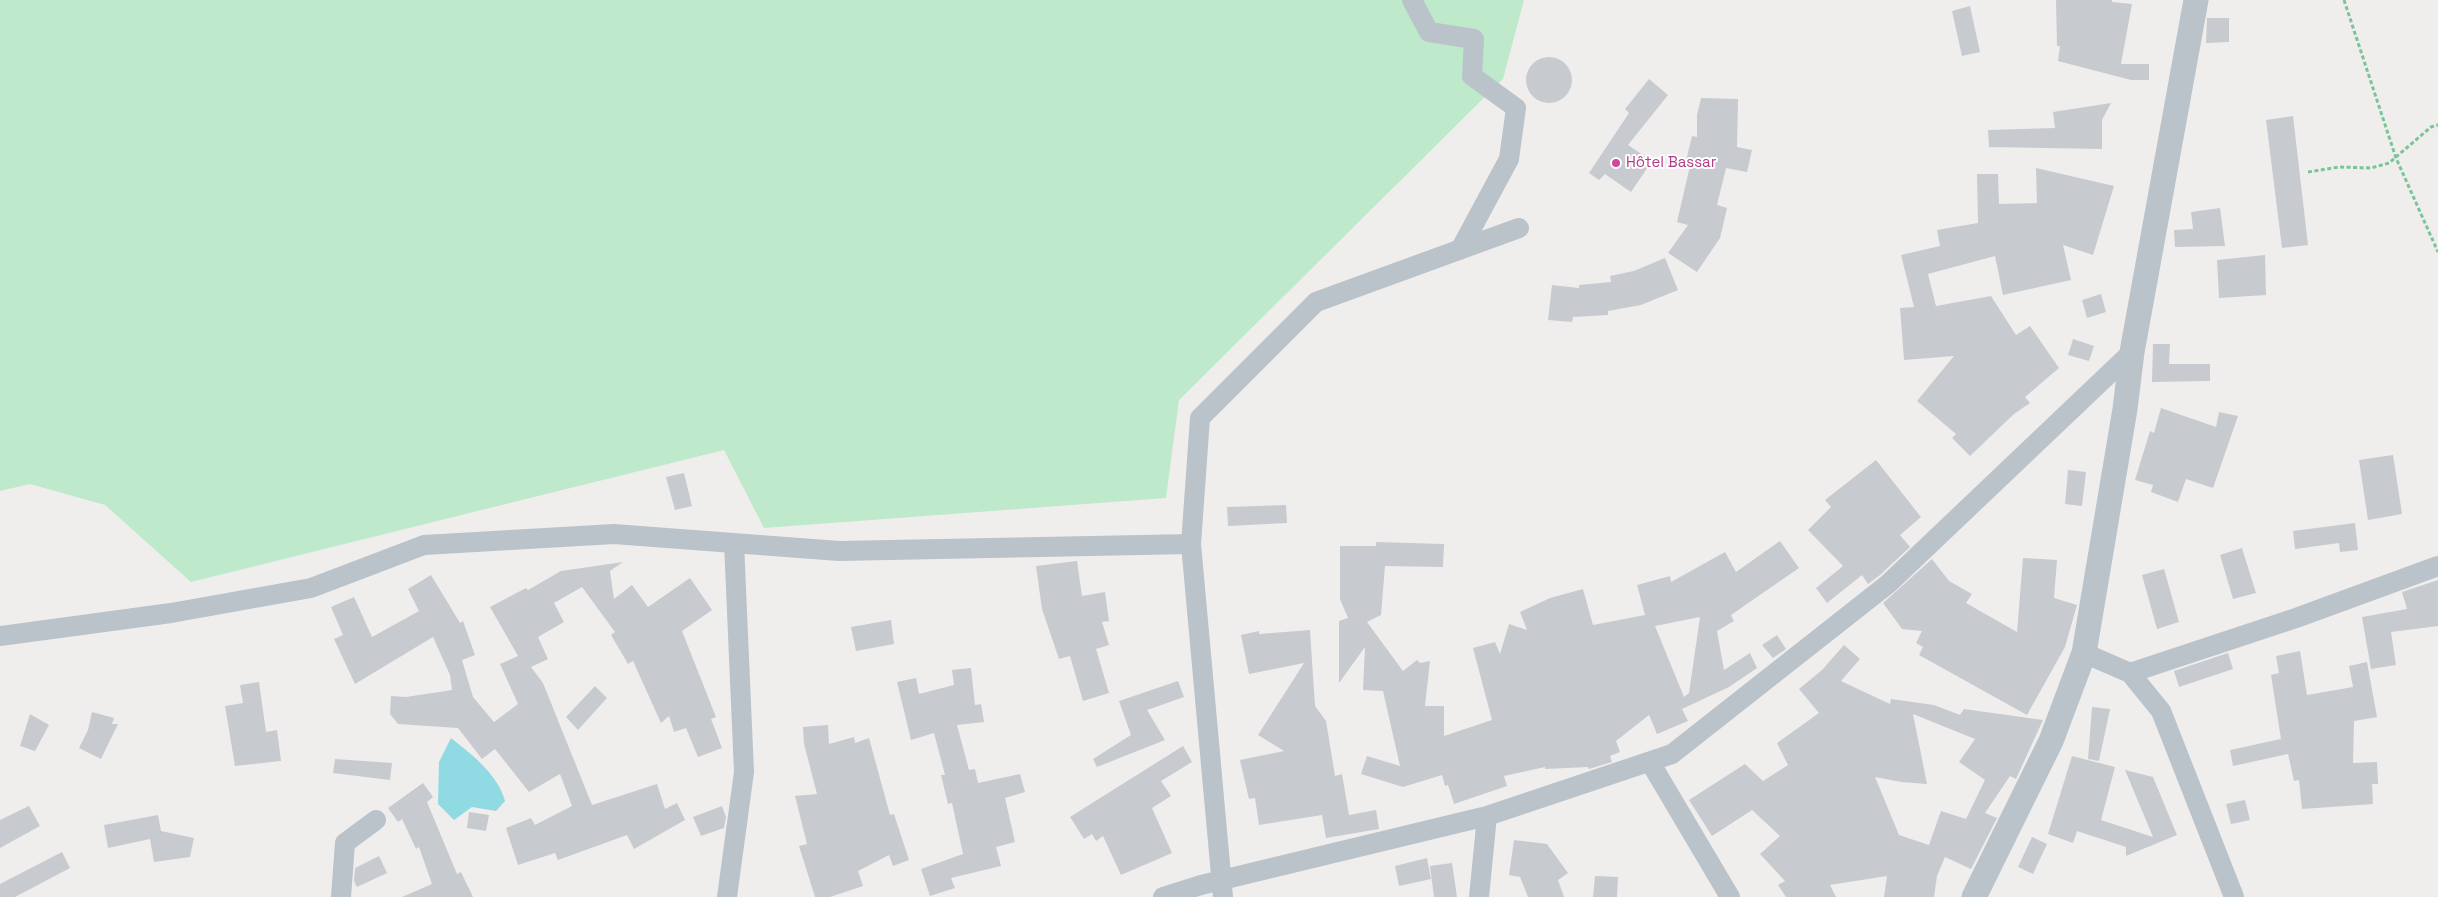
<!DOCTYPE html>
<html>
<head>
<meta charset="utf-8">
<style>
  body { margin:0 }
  canvas { display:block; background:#f0eded }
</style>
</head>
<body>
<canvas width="2438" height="897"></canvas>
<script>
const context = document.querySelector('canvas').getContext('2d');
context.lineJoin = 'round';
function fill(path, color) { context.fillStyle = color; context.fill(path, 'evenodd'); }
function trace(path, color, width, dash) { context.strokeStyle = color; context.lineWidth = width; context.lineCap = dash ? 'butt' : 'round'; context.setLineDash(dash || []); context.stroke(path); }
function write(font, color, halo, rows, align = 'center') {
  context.font = font + ' "Space Grotesk",sans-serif'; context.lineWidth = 4; context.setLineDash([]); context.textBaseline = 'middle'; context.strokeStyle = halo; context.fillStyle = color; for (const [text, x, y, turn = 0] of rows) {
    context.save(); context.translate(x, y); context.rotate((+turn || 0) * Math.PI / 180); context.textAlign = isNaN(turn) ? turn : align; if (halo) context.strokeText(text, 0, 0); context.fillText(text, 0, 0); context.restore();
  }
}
fill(new Path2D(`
  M0,0H1524L1503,79L1179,400L1166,498L764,528L724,450L191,582L105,505L30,484L0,491Z`), '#beeacb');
fill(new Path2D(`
  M451,738C471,754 498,774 505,801L496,811L472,807L454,820L438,804L439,762Z`), '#8fdae3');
fill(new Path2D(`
  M2056,0H2112V2L2132,4L2121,64H2149V80H2131L2058,61L2060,46H2057Z
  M1970,6L1980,52L1962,56L1952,11Z
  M2207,18H2229V42L2206,43Z
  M1526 80a23 23 0 1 1 46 0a23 23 0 1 1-46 0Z
  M1649,79L1668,95L1628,145L1652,161L1631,192L1605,174L1599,180L1589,173L1629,113L1625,109Z
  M1701,98L1738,99L1737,147L1752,150L1747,172L1726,168L1717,205L1727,208L1720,238L1697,272L1668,253L1688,225L1677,222L1690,166L1685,165L1692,136L1697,137V115Z
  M2111,103L2102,120V149L1989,147L1988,130L2055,128L2053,112Z
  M2293,116L2308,245L2282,248L2266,120Z
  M2036,168L2114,186L2093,255L2063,245L2071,280L2003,295L1995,256L1928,274L1936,306L1991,296L2016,335L2030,326L2059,368L2025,397L2030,403L2014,414L1970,456L1952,438L1956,434L1917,401L1954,356L1904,360L1900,308L1914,307L1901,255L1940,246L1937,230L1978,223L1977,174H1998L1999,204L2037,203Z
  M2220,208L2225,246L2175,247L2174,230L2193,229L2191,212Z
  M2265,255L2266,295L2219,298L2217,260Z
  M1665,258L1678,290L1641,305L1608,311V315L1573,317L1572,322L1548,320L1552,285L1579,288V285L1611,282L1610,276L1634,271Z
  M2101,294L2106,312L2087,318L2082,300Z
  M2073,339L2094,346L2089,361L2068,355Z
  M2153,344H2170L2169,364H2210V381L2152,382Z
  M2161,408L2216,427L2219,412L2238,416L2213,488L2186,479L2178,502L2151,492L2153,485L2135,480L2150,431L2154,433Z
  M2393,455L2402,514L2368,520L2359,460Z
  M1876,460L1921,517L1900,535L1910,547L1880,575L1868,584L1862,575L1827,603L1816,588L1843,566L1808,530L1831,507L1825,500Z
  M2068,470L2086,472L2082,506L2065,504Z
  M684,473L692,506L675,510L666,477Z
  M1286,505L1287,523L1228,526L1227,507Z
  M2355,523L2358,550L2340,552L2339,543L2295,549L2293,531Z
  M1780,541L1799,568L1731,615L1734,621L1717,631L1724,670L1750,653L1757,668L1729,687L1682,709L1688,721L1657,734L1649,715L1616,741L1620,752L1610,756L1612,762L1589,769L1588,767L1545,769V767L1504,776L1507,786L1454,804L1448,785L1445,786L1442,775L1403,787L1361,774L1367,756L1400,766L1383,691L1363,690L1365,647L1339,683V621L1348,618L1340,599V546H1376V542L1444,544L1443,567L1385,566L1381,615L1367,622L1403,671L1417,660L1420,663L1430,661L1425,706H1444V736L1492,720L1473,648L1495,642L1500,654L1509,624L1527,630L1520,612L1550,598L1583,589L1593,625L1645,615L1637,585L1670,576L1671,582L1725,552L1736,572ZM1700,617L1689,693L1684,697L1655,626Z
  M2242,548L2256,593L2233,599L2220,555Z
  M2023,558L2057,560L2054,598L2077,605L2065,647L2027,715L1919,655L1923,647L1916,643L1922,631L1902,629L1883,603L1932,559L1949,581L1972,594L1966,603L2017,632Z
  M1077,561L1082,596L1105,592L1109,621L1102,622L1109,645L1096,649L1109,693L1083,701L1070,656L1059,659L1042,609L1036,566Z
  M623,562L610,571L614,599L632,585L648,607L690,578L712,610L682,631L716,717L711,719L722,748L698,757L686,728L674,732L669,716L661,723L633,661L628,664L611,635L615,632L582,587L554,603L564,622L538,637L548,659L531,667L543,683L592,805L657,784L665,809L677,803L685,820L634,849L627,835L558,860L555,853L518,865L506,828L531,818L535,825L572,806L560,774L529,792L495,749L482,759L458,728L398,724L390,714L391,696L406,697L452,690L450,675L433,637L355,684L334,639L343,635L331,607L354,597L372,637L419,611L408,589L431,575L460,623L463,621L475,655L462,660L473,697L494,722L518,704L500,664L518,656L490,607L526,588L528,590L561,571Z
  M2164,569L2179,622L2157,629L2142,575Z
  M2438,580V626L2391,632L2396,665L2371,669L2362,617L2407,609L2402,592Z
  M891,620L894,644L856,651L851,627Z
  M1310,630L1315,706L1326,721L1335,776L1342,774L1349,815L1376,810L1379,829L1326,838L1322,815L1259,825L1255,798L1249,799L1240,760L1284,751L1258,735L1304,663L1249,674L1241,635L1259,631V634Z
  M1777,635L1786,649L1773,658L1762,645Z
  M1844,645L1860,659L1841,681L1890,704L1891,699L1934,705L1960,715L1964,709L2043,720L2016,779L2010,776L1985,813L1997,818L1971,869L1945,857L1937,876L1934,897H1884L1887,876L1830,885L1836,897H1786L1778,885L1785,881L1760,854L1780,836L1752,810L1712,836L1689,800L1745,764L1763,781L1788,765L1777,743L1819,713L1799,689L1822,670ZM1913,714L1975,739L1959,762L1985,780L1966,819L1941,811L1929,845L1899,835L1875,777L1901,782L1927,784Z
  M2300,651L2307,695L2353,687L2349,666L2367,662L2377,717L2354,721L2353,763L2377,762L2378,784H2372L2373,804L2302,809L2299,780L2294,781L2288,754L2233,766L2230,750L2281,739L2271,675L2279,673L2276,656Z
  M2228,653L2233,669L2179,687L2174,671Z
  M971,668L975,705L981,704L984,722L957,725L969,770L975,769L978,783L1020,774L1025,792L1005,798L1015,842L996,847L1001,866L951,878L955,888L930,896L921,869L963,854L952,803L948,804L941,775H945L934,733L911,740L897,682L916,678L919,694L954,685L952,670Z
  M1178,681L1184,697L1147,710L1165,740L1097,767L1093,759L1131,735L1119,701Z
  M259,682L266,732L277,730L281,761L235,766L225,706L243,703L240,685Z
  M595,686L607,698L578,730L566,717Z
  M2092,707L2110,709L2099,761L2088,759Z
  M92,712L114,718L112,724H118L101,759L79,748L88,730Z
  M30,714L49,725L35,751L20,746Z
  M828,725L829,744L854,737L855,743L869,738L890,815L894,814L909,860L893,866L889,855L858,871L863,886L830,897H815L799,846L807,844L795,796L817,794L804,744L803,727Z
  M1183,746L1192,762L1161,781L1171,796L1152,808L1172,853L1121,875L1103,836L1096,841L1092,834L1084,839L1070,817Z
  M2072,756L2115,767L2101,820L2153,837L2125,770L2153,777L2177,835L2126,856V847L2077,831L2073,843L2048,834Z
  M335,759L392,763L390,780L333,773Z
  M423,783L433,797L427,802L457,874L461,872L473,897H402L432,884L419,847L416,849L402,819L398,822L388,808Z
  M2245,800L2250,820L2231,824L2226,804Z
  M29,806L40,826L0,848V820Z
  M722,806L726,817L724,828L701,836L693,817Z
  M469,812L489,815L486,831L467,828Z
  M158,815L161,831L194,838L190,857L154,862L150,839L108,848L104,825Z
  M2032,837L2047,844L2033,874L2018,867Z
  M1514,840L1547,844L1568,873L1558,880L1564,897H1528L1520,877L1509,875Z
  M62,852L70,868L15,897H0V884Z
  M379,856L387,873L357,887L354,881L355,868Z
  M1427,858L1431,879L1399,886L1395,866Z
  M1452,863L1457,897H1434L1430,866Z
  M1595,876L1618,877L1617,897H1593Z`), '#c7cbcf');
trace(new Path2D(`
  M2344,0L2396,158L2438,252
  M2308,172L2339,167L2371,168L2389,163L2431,127L2438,125`), '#7ac598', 3, [4, 2.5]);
trace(new Path2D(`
  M1412,0L1429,32L1474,39L1472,76L1516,108L1509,159L1460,250
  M0,636L171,613L311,588L424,545L614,534L839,551L1191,544
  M2084,653L2130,673L2161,711L2234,897
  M2130,673L2296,618L2438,566
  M1650,762L1730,897
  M341,897L345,843L376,820
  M727,897L744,772L734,543
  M1163,897L1201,885L1487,816L1672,754L1888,584L2132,352
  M1223,897L1191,544L1200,418L1316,302L1519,228
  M1479,897L1487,816`), '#bac3c9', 20);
trace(new Path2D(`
  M1974,897L2051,741L2084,653L2125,409L2132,352L2196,0`), '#bac3c9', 25);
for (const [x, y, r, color] of [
  [1616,163,5,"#d1479c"]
]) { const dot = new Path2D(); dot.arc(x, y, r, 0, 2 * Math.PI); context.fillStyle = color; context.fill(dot); trace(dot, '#fff', 2); }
write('15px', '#b23c85', '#fff', [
  ["Hôtel Bassar",1626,163]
], 'left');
</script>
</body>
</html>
